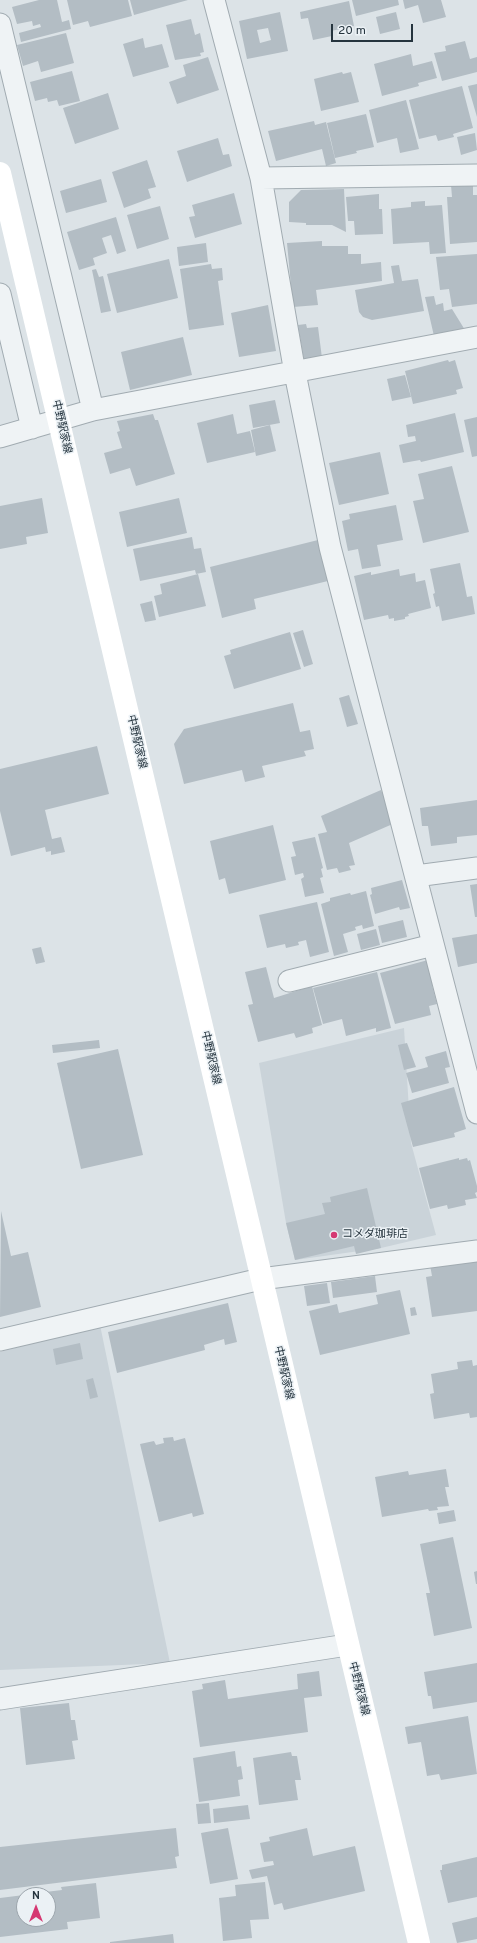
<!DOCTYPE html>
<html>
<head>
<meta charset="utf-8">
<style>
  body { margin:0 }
  #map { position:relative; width:477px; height:1943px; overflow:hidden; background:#dce3e7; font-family:Overpass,sans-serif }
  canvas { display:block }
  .north { position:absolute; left:16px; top:1887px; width:40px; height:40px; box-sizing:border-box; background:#ebf1f5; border:1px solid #9ca5ac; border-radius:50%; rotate:0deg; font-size:11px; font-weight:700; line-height:16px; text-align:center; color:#25343e }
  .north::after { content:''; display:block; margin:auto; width:14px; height:18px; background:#d53872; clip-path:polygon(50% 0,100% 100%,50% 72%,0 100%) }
  .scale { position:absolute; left:331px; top:24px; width:82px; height:18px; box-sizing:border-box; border:2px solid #25343e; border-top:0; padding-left:5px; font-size:12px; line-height:14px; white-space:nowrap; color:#25343e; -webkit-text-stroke:3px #ebf1f5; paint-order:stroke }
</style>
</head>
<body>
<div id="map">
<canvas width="477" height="1943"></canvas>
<div class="north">N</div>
<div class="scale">20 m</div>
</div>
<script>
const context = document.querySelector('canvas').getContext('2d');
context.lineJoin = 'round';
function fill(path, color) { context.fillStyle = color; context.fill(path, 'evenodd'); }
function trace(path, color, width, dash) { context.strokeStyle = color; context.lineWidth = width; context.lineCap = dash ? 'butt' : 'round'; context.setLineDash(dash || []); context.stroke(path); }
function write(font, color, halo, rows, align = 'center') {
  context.font = font + ' Overpass,"Noto Sans JP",sans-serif'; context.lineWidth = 3; context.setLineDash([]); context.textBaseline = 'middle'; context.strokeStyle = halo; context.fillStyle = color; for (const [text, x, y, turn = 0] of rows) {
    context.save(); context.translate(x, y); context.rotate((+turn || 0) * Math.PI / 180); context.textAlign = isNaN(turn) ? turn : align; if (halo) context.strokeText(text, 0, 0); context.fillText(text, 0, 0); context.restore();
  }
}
fill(new Path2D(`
  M404,1028L411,1143L436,1235L381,1248L295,1260L286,1223L259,1063Z
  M100,1325L170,1663L0,1670V1352Z`), '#cad3d9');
fill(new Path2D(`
  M39,0H57L62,22L69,20L71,29L21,42L19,33L41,27L40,24L33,26L32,21L17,24L12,7Z
  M67,0H128L132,16L90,27L88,21L73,25Z
  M130,0H188L134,15Z
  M352,0H398L399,5L356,16Z
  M403,0H441L446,17L423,23L418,5L405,9Z
  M349,1L354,26L331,31L332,36L313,40L308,18L301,19L300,12Z
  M280,12L288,51L247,59L239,21ZM268,28L271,40L260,43L257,30Z
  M396,12L400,29L380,34L376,17Z
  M191,19L195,35L200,33L204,52L200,53L201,56L175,60L166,25Z
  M66,33L74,63L41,72L38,61L23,66L17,45Z
  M143,38L145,48L162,44L169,67L133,77L123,44Z
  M465,41L470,59L477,57V72L442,81L434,53L446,51L445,46Z
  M411,54L413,66L432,61L437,78L418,83L419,86L382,96L374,64Z
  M208,57L219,90L177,104L169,82L186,76L183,65Z
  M72,71L80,101L59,106L57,100L48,102L47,98L35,101L30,82Z
  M342,72L343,74L351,72L359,102L321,111L314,79Z
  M477,84V117L468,86Z
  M462,86L473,128L453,134L454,137L438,141L436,135L419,139L409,100Z
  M108,93L119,129L75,144L63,108Z
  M406,100L419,149L400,153L397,138L377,143L369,110Z
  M366,114L374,147L356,151L357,153L335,158L327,123Z
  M314,121L315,125L326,122L336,163L326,166L322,149L276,161L268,131Z
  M475,133L477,150L461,155L457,137Z
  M218,138L223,155L229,154L232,166L187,182L177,151Z
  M147,160L156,187L148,189L151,198L124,208L112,172Z
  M101,179L107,202L66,213L60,191Z
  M473,184V195H477V242L450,244L447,197H452L451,185Z
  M344,189L346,232L332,225H306V223L289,222V202L301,190Z
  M234,193L242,224L195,238L189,217L195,216L192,205Z
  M379,194V209H382L383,234L355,235L354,221H348L346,197Z
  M425,201V206L442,205L446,253L430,254L429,242L393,244L391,209L411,207V202Z
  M160,206L169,239L137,249L127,215Z
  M116,217L126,251L117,254L111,235L102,238L107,253L93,258L95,265L79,270L67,232Z
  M322,241V246H348V254H361V264L381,262L382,281L316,290L318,305L293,307L287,243Z
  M206,243L208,262L179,266L177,247Z
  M477,254V304L452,307L449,289L440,290L436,257Z
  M169,259L178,298L117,313L107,274Z
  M211,264L212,269L222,268L223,280L218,281L224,325L189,330L180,269Z
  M399,265L402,281L418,279L424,311L372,320L363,317L359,312L355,290L394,283L391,266Z
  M96,269L99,277L103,276L111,311L101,313L92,270Z
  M434,296L436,305L443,303L444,311L452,309L465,330L434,336L425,297Z
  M268,305L276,351L239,357L231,313Z
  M306,324L307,328L318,327L322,358L304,360L298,325Z
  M183,337L192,375L130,390L121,352Z
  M448,360L449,362L455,360L463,388L456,390L457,394L413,404L405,371Z
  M405,375L411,397L392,401L387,379Z
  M275,400L280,423L253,428L249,405Z
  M455,413L464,452L421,462L420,460L403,463L399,445L416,441L415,436L408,437L406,425Z
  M153,414L155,420H158L175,474L136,486L130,468L110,474L104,453L122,448L117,432L120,431L117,421Z
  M233,414L237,434L250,431L255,452L207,463L197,423Z
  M477,417V456L472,457L464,420Z
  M270,425L276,451L256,456L251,430Z
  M380,452L389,494L339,505L329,463Z
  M452,466L469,532L423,543L413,501L424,499L418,474Z
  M42,498L48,533L26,537L27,544L0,549V506Z
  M179,498L187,533L127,547L119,512Z
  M396,505L403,540L377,545L381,566L362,569L358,549L348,551L342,521L350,519L349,514Z
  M192,537L194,549L201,548L206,572L196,574L195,570L140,581L133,549Z
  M322,539L332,580L254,599L256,609L222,618L210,567Z
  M460,563L467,597L472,596L475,614L442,621L439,606L436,607L433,594L435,593L430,569Z
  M399,569L400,576L415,573L416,582L425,580L431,608L408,614L409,616L405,617V619L394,621V618L389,619L388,615L364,620L354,576L371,572V575Z
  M198,574L206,606L159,617L154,596L162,594L160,584Z
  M152,601L156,620L145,622L140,604Z
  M303,630L313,664L304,667L293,633Z
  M290,632L301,669L234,689L224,656L231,654L230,650Z
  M349,695L358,724L347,727L339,698Z
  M293,703L300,732L310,730L314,749L304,751L306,756L262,766L265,777L245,782L242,770L184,784L174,744L184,729Z
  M97,746L109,794L45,810L52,839L61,837L65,852L51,855V851L46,852L45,847L11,856L0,811V769Z
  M381,790L395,823L349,843L355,865L349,866L351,870L339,873L337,868L327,870L318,834L327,832L321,816Z
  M477,800V835L457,837V843L431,846L428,826H422L420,808Z
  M273,825L286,880L229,894L225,878L219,880L210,841Z
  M315,837L323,868L321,869L323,877L320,878L324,893L305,897L301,879L304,877L303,873L295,875L291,857L296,856L292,842Z
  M402,880L410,908L400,910L399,907L375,914L370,895L372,894L371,888Z
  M477,884V917H475L470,885Z
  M366,891L374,926L363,929L362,925L355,927L356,930L343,934L348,952L334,956L321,904L330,901V898L350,893L351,895Z
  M317,902L329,952L310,957L306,940L298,942L299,945L286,948L285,944L267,948L259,915Z
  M403,920L407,937L382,943L378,926Z
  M376,929L380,945L361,950L357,934Z
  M477,934V963L458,967L452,938Z
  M41,947L45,962L36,964L32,949Z
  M428,960L435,984L432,985L437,1004L429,1006L431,1015L395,1024L380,973Z
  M266,967L274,998L312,986L322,1025L312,1028L313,1033L296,1038L294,1033L258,1042L248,1005L253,1004L245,972Z
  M377,972L391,1028L376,1032V1028L346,1036L342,1019L323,1024L313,988Z
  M99,1040L100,1048L53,1053L52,1045Z
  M407,1043L416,1067L404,1070L398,1045Z
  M118,1049L143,1155L81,1169L57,1063Z
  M446,1051L450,1067L445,1068L449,1083L412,1093L406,1073L428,1067L425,1057Z
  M454,1087L466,1129L454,1133L455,1137L413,1147L401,1103Z
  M459,1158V1160L467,1158L468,1161L470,1160L477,1186V1192L475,1193L477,1198L465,1200L466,1205L448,1209L447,1205L430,1209L419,1168Z
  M367,1188L381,1248L356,1254L354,1246L295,1260L286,1223L325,1214L322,1203L331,1202L330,1197Z
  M1,1211L11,1256L28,1252L41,1307L0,1317Z
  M477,1261V1311L432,1317L426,1277L432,1276L430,1265Z
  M375,1276L377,1292L333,1298L331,1282Z
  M327,1283L330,1303L307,1306L304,1286Z
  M400,1290L410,1334L320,1355L309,1311L337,1304L339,1313L378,1304L376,1295Z
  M228,1303L237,1342L225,1345L224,1339L204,1345L205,1350L117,1373L108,1332Z
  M415,1307L417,1315L411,1316L410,1308Z
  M80,1343L83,1359L56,1365L53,1349Z
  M472,1360L473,1366L477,1365V1417L470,1418L469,1413L434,1419L430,1394L434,1393L431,1374L458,1369L457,1362Z
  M93,1378L98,1397L90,1399L86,1380Z
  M173,1437L174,1441L185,1438L204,1514L193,1517L192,1513L159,1522L140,1444L154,1441L156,1445L164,1443L163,1438Z
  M446,1469L449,1487H445L449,1506L437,1507L438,1510L429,1511L428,1509L382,1517L375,1477L408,1471L409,1475Z
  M454,1510L456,1521L439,1524L437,1513Z
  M453,1537L472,1628L434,1636L426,1593H430L420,1544Z
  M477,1571V1584H476L474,1572Z
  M477,1663V1702L433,1709L431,1696H428L424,1672Z
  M319,1671L322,1696L304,1698L308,1732L200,1747L192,1691L203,1689L202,1684L225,1680L228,1699L298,1689L297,1674Z
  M69,1703L71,1720H75L78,1740L72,1741L75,1759L26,1765L20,1708Z
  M468,1716L477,1774L441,1780L439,1774L427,1776L421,1742L408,1744L405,1727Z
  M235,1751L237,1767L241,1766L243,1779L238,1780L240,1796L199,1802L193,1758Z
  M291,1752L292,1756H297L301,1780H295L298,1800L259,1805L253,1758Z
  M209,1803L211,1823L198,1824L196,1804Z
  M248,1805L250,1819L214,1823L213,1809Z
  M176,1828L179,1856L175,1857L177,1868L0,1890V1847Z
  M228,1828L238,1879L210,1884L201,1833Z
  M307,1828L313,1856L355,1846L365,1891L284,1910L282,1903L274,1905L267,1876L252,1879L249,1870L274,1865L273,1861L264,1862L260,1843L270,1841L269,1837Z
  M477,1857V1897L448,1903L440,1870H442V1865Z
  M265,1882L269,1919L250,1920L252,1938L223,1941L219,1898L236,1896L235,1885Z
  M96,1883L100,1918L67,1922L68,1929L0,1937V1898L24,1895V1919H48V1895L29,1894L62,1890L61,1887Z
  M477,1917V1939L457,1943L452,1923Z
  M173,1934L174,1943H110V1942Z`), '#b3bdc4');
const minor = new Path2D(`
  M214,0L261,178L295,373L330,547L477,1113
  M0,24L93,410
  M261,178L477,175
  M0,294L32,428
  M0,437L93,410L477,337
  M416,876L477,868
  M289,981L433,945
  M0,1340L261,1279L477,1251
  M0,1699L347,1645`);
trace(minor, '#a1abb1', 23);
trace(minor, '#eff3f5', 21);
trace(new Path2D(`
  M0,173L419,1943`), '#fff', 22);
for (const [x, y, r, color] of [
  [334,1235,4,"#d53872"]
]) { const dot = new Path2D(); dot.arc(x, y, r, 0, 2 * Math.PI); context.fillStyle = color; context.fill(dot); trace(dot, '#ebf1f5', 1.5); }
write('11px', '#25343e', '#ebf1f5', [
  ["中野駅家線",61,427,77],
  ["中野駅家線",136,742,77],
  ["中野駅家線",210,1058,77],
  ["中野駅家線",283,1373,77],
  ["中野駅家線",358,1689,76]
]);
write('11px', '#25343e', '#ebf1f5', [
  ["コメダ珈琲店",342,1235]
], 'left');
</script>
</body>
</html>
